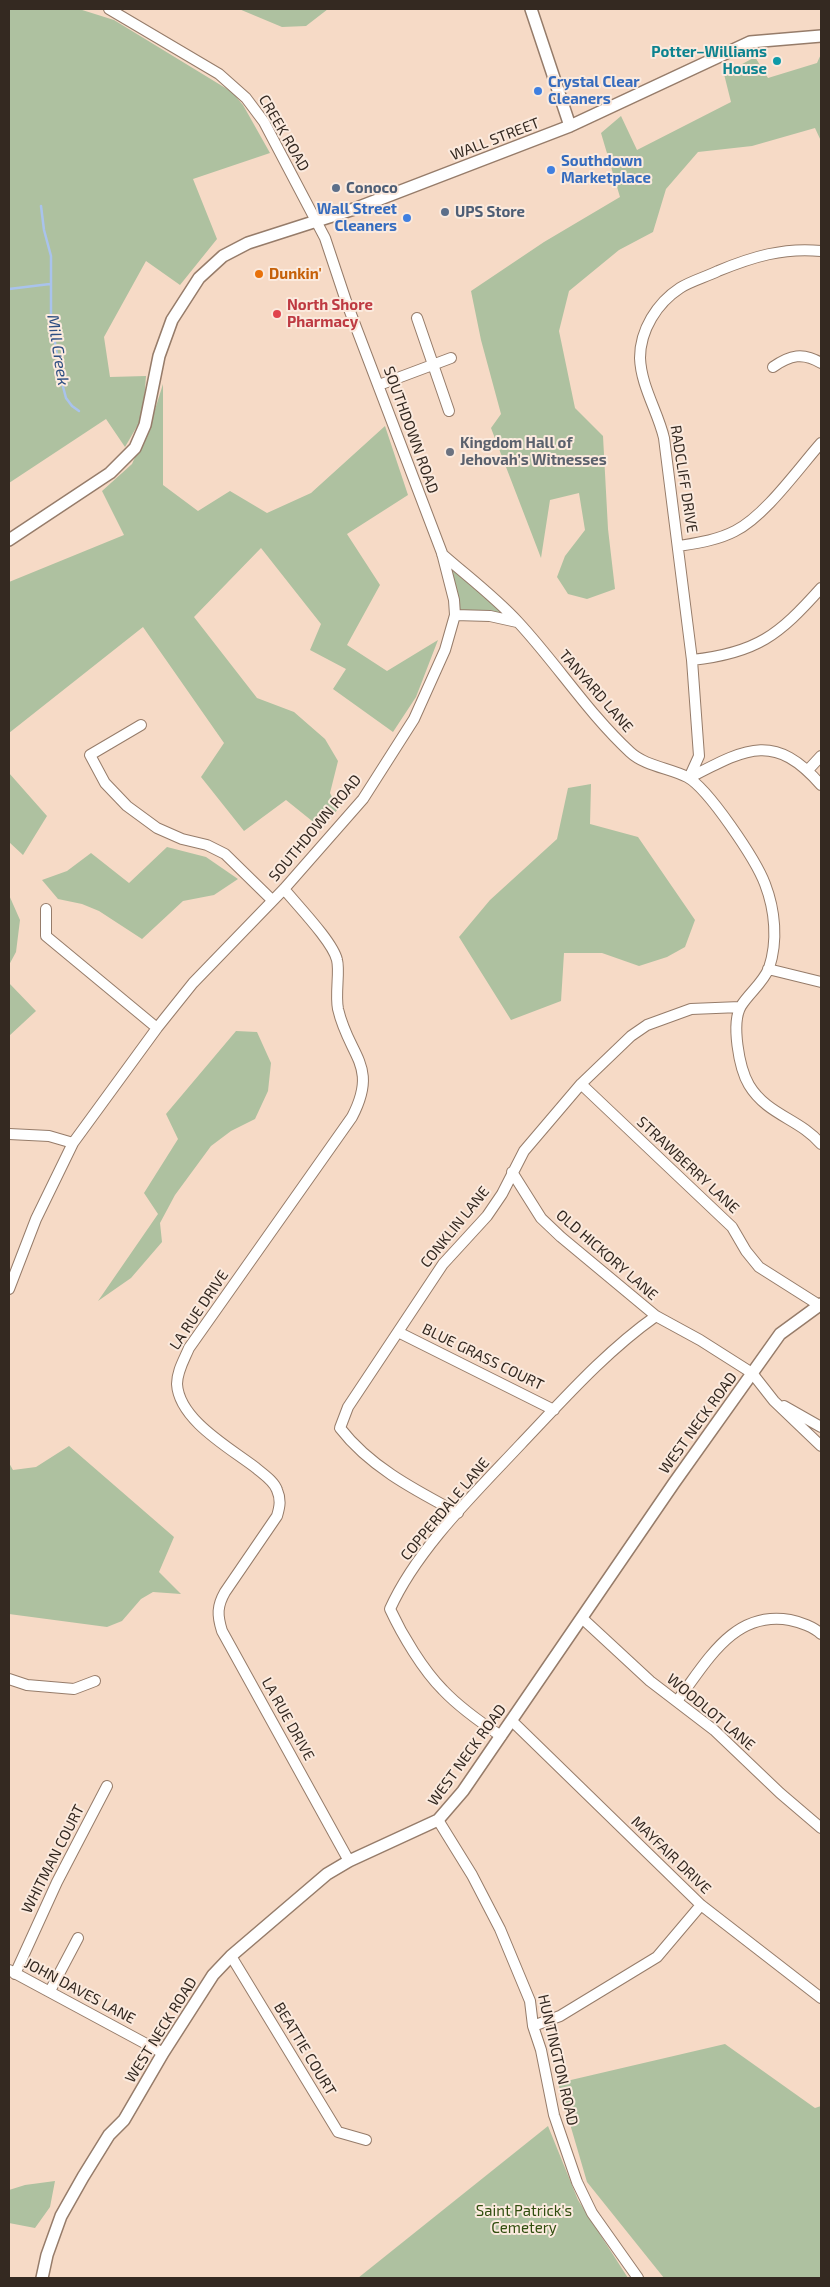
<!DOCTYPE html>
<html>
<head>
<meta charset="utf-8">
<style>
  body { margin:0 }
  #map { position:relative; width:830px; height:2287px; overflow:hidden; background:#f6dac6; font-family:"Exo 2",sans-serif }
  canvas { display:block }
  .frame { position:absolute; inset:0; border:10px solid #342921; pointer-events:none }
</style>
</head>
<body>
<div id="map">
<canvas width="830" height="2287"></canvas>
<div class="frame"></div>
</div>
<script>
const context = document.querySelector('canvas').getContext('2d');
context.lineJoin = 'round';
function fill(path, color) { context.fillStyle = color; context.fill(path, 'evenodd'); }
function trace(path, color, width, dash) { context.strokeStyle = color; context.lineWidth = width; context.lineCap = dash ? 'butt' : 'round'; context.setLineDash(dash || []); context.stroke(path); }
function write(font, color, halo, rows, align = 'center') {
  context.font = font + ' "Exo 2",sans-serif'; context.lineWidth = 4; context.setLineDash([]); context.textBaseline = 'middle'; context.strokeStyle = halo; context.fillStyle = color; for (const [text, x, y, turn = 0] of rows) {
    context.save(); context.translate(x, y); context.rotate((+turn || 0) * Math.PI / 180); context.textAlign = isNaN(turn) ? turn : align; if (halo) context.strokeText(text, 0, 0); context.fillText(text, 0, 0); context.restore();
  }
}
fill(new Path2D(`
  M9,9H79L114,20L232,92L243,105L270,153L193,179L217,239L180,285L146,261L104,337L110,377L146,376L143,416L125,447L106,419L9,483Z
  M239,9H328L306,26L282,27Z
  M821,54V141L815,128L752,146L698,152L666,189L653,232L619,250L569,291L559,331L575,408L603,436L608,529L615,589L587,599L568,594L557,577L565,556L585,530L579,493L550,500L541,558L491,428L501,414L481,340L471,291L544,242L620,197L601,133L621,116L637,150L731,102L724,74L755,57L768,78L817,63Z
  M163,384V485L198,511L230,491L267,513L311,493L385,426L408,495L347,534L380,585L347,645L387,671L438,640L416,697L393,732L333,689L346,669L310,650L321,624L261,548L194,617L257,698L294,712L325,739L338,761L330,793L338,809L322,829L286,800L244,831L201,777L224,743L143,627L9,733V582L124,535L102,491L132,464L152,419Z
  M447,560L509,616L458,611Z
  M9,773L47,816L23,855L9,842Z
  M591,784L590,824L638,837L695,920L685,947L667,957L639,966L602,953H564L561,1001L511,1020L459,937L490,900L557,839L568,788Z
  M167,847L206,857L238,879L214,895L183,901L142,939L99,911L82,904L58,899L42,880L67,871L91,853L129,883Z
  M9,895L20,920L16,952L9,965Z
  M9,983L36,1011L9,1036Z
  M236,1031L257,1032L271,1063L268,1091L255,1119L231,1131L211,1146L175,1195L160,1223L162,1242L131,1278L98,1301L158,1214L144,1193L178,1139L166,1114Z
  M69,1446L174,1537L159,1572L181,1594L153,1592L141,1599L122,1621L107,1627L9,1614V1463L13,1470L36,1467Z
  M725,2044L815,2108L821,2106V2278H664L587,2182L558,2083Z
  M548,2126L578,2200L628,2278H358Z
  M55,2181L50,2207L35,2228L9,2223V2190L25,2185Z`), '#aec1a0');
trace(new Path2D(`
  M41,206L44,230L51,256V319L61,379L66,398L72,406L79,411
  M9,289L50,284`), '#a9c3ec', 2.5);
const minor = new Path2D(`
  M417,318L449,411
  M773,367C790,355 803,352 821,363
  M379,385L451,358
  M679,546C697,543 718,540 735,531C765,516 798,469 821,443
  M442,554C467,576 495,597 518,622C557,664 588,713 630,752C645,766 669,768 687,777C708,788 756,860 765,884C775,910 778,941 769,968C763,983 749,993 741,1006C731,1023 739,1068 749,1085C767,1115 800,1119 821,1144
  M455,615L490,616L517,622
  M692,660C757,653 779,635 821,588
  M141,725L90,755L105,783L127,806L157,828L182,839L207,845L225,854L272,900
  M808,770L821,756
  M689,778L699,756L692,660L664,438C658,412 641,386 640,358C640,330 657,303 680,288C691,281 706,277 718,271C752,257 784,247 821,251
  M689,778C745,749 774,731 821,785
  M284,889C297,905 333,942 337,960C340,971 335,994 338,1009C349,1057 379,1065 352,1117L189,1348C184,1360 177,1371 177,1384C179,1420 230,1448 256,1468C263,1474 274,1481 277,1490C281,1499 280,1506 277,1516L225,1592C217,1606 217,1615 222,1631L349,1861
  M46,909V936L157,1028
  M768,969L821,982
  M581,1084L732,1227L746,1251L759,1267L819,1305
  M9,1134L49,1136L73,1143
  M512,1172L541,1218L561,1237L656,1316L700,1340L752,1373L774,1401L821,1446
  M9,1289L36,1219L73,1143L157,1028L193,983L284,889L363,799L414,719L445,650L455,615L454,600L442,553L346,301L325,238L264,122L246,98L219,74L109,9
  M398,1332L554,1410
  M784,1406L821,1427
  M458,1513C415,1490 370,1467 340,1428L348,1407L443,1264L487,1216L502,1194L524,1151L581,1084L631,1036L647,1025L691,1009L740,1007
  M583,1619L650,1681L714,1730L780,1793L821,1828
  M9,1679L27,1685L74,1689L95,1681
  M677,1701C707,1662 733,1610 790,1620C800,1622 814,1627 821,1634
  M512,1721L701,1905L821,1998
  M501,1736C480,1722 460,1708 443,1690C423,1670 402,1635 390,1609C417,1549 475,1493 520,1445C563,1400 605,1352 656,1316
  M438,1820L472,1875L500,1929L530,2001L533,2026L541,2050L554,2115L577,2182L592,2213L638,2278
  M231,1956L338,2132L366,2140
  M9,1970L163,2053
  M15,1974L57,1882L107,1786
  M50,1991L78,1938
  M533,2026L560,2016L657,1957L701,1905`);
const tertiary = new Path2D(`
  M531,9L570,126
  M9,540L110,473L135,448L145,425L159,356L172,320L199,278L223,256L248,243L354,209L570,126L750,42L821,36
  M42,2278L47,2255L61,2216L83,2177L109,2135L124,2120L163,2053L213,1975L231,1956L327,1874L349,1861L438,1820L463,1791L674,1483L780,1334L821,1304`);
trace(minor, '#967c6a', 12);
trace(tertiary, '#967c6a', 14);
trace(minor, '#fff', 10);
trace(tertiary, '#fff', 11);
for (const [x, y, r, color] of [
  [777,61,5,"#0f9aa8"],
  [538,91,5,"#3f7fe0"],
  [551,170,5,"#3f7fe0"],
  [336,188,5,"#5c6f8a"],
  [445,212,5,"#5c6f8a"],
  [407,218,5,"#3f7fe0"],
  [259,274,5,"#e8710a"],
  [277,314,5,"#e0444e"],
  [450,452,5,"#6b7280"]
]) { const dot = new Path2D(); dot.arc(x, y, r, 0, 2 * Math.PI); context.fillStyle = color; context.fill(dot); trace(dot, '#fbeade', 2); }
write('bold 15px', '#0d838f', '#fbeade', [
  ["Potter–Williams",767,52],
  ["House",767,69]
], 'right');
write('bold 15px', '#366cbe', '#fbeade', [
  ["Crystal Clear",548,82],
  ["Cleaners",548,99],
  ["Southdown",561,161],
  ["Marketplace",561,178],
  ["Wall Street",397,209,"right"],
  ["Cleaners",397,226,"right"]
], 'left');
write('15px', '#342921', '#fbeade', [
  ["CREEK ROAD",284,133,60],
  ["WALL STREET",495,139,-21],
  ["SOUTHDOWN ROAD",411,430,70],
  ["RADCLIFF DRIVE",684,479,81],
  ["TANYARD LANE",596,691,49],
  ["SOUTHDOWN ROAD",315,828,-50],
  ["STRAWBERRY LANE",688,1165,43],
  ["CONKLIN LANE",455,1227,-51],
  ["OLD HICKORY LANE",607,1255,41],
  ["LA RUE DRIVE",199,1310,-56],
  ["BLUE GRASS COURT",483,1357,26],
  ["WEST NECK ROAD",698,1423,-54],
  ["COPPERDALE LANE",445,1509,-50],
  ["WOODLOT LANE",711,1712,40],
  ["LA RUE DRIVE",288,1719,61],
  ["WEST NECK ROAD",467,1755,-54],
  ["MAYFAIR DRIVE",671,1855,44],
  ["WHITMAN COURT",53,1859,-63],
  ["JOHN DAVES LANE",80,1991,28],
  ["WEST NECK ROAD",161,2030,-58],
  ["BEATTIE COURT",305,2049,59],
  ["HUNTINGTON ROAD",558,2060,77]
]);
write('bold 15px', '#4e5e75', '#fbeade', [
  ["Conoco",346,188],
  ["UPS Store",455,212]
], 'left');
write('bold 15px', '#c56008', '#fbeade', [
  ["Dunkin'",269,274]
], 'left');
write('bold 15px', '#be3a42', '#fbeade', [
  ["North Shore",287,305],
  ["Pharmacy",287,322]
], 'left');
write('bold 15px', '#5b616d', '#fbeade', [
  ["Kingdom Hall of",460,443],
  ["Jehovah’s Witnesses",460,460]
], 'left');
write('15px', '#314e0f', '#fbeade', [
  ["Saint Patrick's",524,2211],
  ["Cemetery",524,2228]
]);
write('italic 16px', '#2d4e82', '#fbeade', [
  ["Mill Creek",58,350,81]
]);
</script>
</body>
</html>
